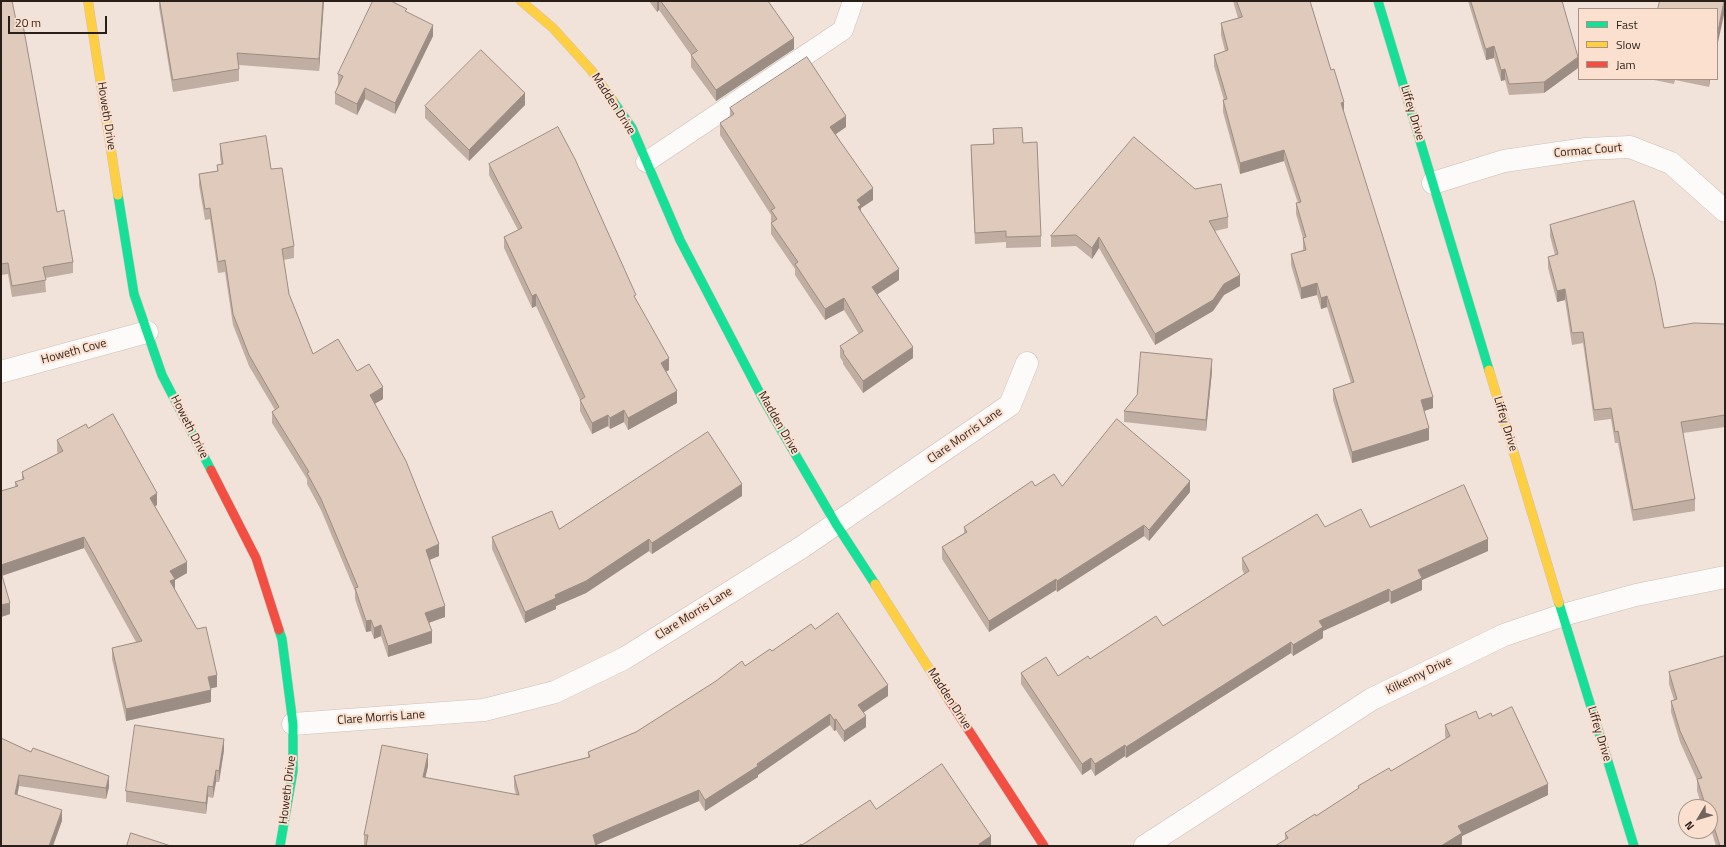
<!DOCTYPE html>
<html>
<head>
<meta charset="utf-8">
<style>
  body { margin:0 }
  #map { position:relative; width:1726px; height:847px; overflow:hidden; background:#f1e3da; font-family:"Titillium Web",sans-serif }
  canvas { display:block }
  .frame { position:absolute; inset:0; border:2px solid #2a1f18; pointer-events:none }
  .legend { position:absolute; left:1578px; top:8px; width:140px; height:72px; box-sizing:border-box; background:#fbe0d0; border:1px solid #a79386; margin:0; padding:5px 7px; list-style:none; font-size:12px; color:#2a1f18 }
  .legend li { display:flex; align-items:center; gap:8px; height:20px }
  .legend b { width:20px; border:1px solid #a79386 }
  .north { position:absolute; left:1678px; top:799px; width:40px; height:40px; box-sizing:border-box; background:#fbe0d0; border:1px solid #a79386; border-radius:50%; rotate:232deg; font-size:11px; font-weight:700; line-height:16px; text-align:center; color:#2a1f18 }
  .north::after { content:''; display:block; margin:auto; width:14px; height:18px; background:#70645c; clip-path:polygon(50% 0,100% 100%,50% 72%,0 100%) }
  .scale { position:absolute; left:8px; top:16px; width:99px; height:18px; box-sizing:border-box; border:2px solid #2a1f18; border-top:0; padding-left:5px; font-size:12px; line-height:14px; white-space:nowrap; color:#2a1f18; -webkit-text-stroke:3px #fbe0d0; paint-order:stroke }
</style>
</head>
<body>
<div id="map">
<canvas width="1726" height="847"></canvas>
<div class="frame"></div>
<ul class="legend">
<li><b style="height:5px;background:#16e098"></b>Fast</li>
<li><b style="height:5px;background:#ffcf43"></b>Slow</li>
<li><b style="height:5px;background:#f24e42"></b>Jam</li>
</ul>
<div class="north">N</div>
<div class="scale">20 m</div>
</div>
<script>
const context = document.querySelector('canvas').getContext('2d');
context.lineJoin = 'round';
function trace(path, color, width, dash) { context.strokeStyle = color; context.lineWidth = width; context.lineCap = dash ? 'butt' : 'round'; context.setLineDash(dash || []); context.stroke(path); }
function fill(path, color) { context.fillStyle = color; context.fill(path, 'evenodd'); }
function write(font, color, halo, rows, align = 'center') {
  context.font = font + ' "Titillium Web",sans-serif'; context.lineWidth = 4; context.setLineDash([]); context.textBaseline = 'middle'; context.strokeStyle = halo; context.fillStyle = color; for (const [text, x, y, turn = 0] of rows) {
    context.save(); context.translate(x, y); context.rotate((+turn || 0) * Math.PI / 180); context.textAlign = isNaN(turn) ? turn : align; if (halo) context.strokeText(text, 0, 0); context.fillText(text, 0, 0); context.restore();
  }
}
const lane = new Path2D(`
  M646,162L843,30L853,1`);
const street = new Path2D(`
  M1433,183L1504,161L1586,149L1630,147L1671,163L1725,211
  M1,372L147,332
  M293,724L484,710L555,692L625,658L802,547L1010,405L1027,363
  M1145,846L1372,699L1504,635L1563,615L1636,595L1725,577`);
const fast = new Path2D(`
  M1378,1L1489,370
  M613,101L632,128L680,240L763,399L836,524L875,584
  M118,195L134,294L162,375L211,470
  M1559,603L1634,846
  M279,630L282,639L293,724V771L280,846`);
const slow = new Path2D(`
  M88,1L118,195
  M521,1L553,28L591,70L613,101
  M1489,370L1559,603
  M875,584L949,700`);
const jam = new Path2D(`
  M211,470L256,558L279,630
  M949,700L1044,846`);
trace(lane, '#ccc0b8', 21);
trace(street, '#ccc0b8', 23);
trace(fast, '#ccc0b8', 10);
trace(slow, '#ccc0b8', 10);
trace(jam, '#ccc0b8', 10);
trace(lane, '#fdfbf9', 20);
trace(street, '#fdfbf9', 22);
trace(fast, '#16e098', 9);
trace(slow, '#ffcf43', 9);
trace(jam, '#f24e42', 9);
fill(new Path2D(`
  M1,1L17,25L57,212L73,262V273L45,278L46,292L12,297L8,274L1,275Z
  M159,1H324L319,71L239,65V81L173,92L159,7Z
  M649,1H768L794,49L716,101L691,67V55L659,10L657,12Z
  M1233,1H1310L1433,408L1424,411L1429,440L1352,463L1333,400V389L1351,383L1327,307L1321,309L1317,295L1301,299L1291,265V254L1303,250V238L1296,214V203H1298L1284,161L1240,174L1223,112V100H1224L1214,66V55L1225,51L1221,35V23L1238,18Z
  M1468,1H1562L1578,68L1544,93L1509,95L1505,80L1501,81L1494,58L1486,60Z
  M407,12L433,36L395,114L365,99L357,115L335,104V93L338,85V74Z
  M1649,79H1710L1709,87L1675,80L1674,84Z
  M525,105L469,161L425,118V106Z
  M730,108L846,127L836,134L873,200L861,208V212L899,280L877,294L913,358L863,393L843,364V362L840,357V346L859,334L844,310L825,320L795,275V269L771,234V215L720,135V123L730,117Z
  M993,129L1023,143L1041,236V247L1006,248V242L975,244L971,157V145L993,144Z
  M220,144L271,169L294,246V258L283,260L289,294L313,354L357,371L383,399L375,404L439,556L430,560L445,617L429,623L432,643L388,657L381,636L374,639L371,631L366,632L355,599V591L321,510L307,484V479L272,423V412L275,410L249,366L233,325L225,272L218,273L210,219L205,220L199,185V174L217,171V165L221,164L220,155Z
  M489,164L636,299L669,370L666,372L677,403L628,430L624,422L610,429L608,426L592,434L580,411V400L536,306L532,308L504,248V237L518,230L489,175Z
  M1228,217V228L1215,231L1240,286L1224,295L1213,311L1155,345L1099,248L1092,259L1076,246L1051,247V236Z
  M1550,225L1664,328L1725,324V427L1683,433L1695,499V511L1633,521L1618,443H1615L1611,419L1594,421L1583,343L1572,345L1565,300L1557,302L1548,268V257L1555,255L1550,236Z
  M1212,371L1206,431L1124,422V411Z
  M88,428L157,505L155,506L187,573L175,580V590L217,687L211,688V702L126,721L112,659V648L136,642L84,548L2,576L10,614L1,617V491L15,487V482L22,480V472L58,453L57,451V440Z
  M1062,486L1190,492L1149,541L1144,536L1057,592L1056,590L989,632L942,559V547L964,533V527Z
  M742,496L652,554L649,551L586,593L556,606V609L525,623L492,549V537L559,529Z
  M1325,527H1370L1488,551L1422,580V590L1391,604L1389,601L1323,631V638L1293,656L1291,653L1126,758L1125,756L1095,776L1091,769L1082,775L1021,684V673L1058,676L1090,659L1163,626L1244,574L1242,569V558Z
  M815,629L888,696L863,713L866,727L844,742L836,730L834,731L830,725L758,775V777L705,811L699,801L595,845L596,846H364V835L428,766L425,778L516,795L514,787V776L588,757V752L636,732L745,666L772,651Z
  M1669,672L1725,846H1716L1710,826V807H1702L1697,791V780L1680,742L1671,712V701L1674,700L1669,684Z
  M1492,716L1548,795L1462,836V844L1460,846H1275L1285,840V833L1316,816L1358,789V786L1391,771L1446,739L1445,736V725Z
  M1,738L109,787L106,799L19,786L17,795L62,821L1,846Z
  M224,750L219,782H216L213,798L208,797L206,814L126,802V791Z`), '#c0aea2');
fill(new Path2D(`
  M323,1H324L319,71V59Z
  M657,1H659V10L657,12Z
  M1724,1H1725V10L1717,47V36Z
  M433,25V36L395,114V103Z
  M794,38V49L716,101V90Z
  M1494,46V58L1486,60V49Z
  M1578,57V68L1544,93V82Z
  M1505,69V80L1501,81V70Z
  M1709,79H1710L1709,87Z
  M365,88V99L357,115V104Z
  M525,93V105L469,161V150Z
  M1344,102V113L1341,103Z
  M846,116V127L830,138V127Z
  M1284,150V161L1240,174V163Z
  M873,188V200L861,208V216L858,218L857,200Z
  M1099,237V248L1092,259V248Z
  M899,269V280L872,298V287Z
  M1240,275V286L1224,295L1213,311L1155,345V334L1224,284Z
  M1317,283V295L1301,299V288Z
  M1565,289V300L1557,302V291Z
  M536,294V306L532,308V296Z
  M1327,296V307L1321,309V298Z
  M844,298V310L825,320V309Z
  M913,347V358L863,393V381Z
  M669,358V370L661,374V363Z
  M1212,359V371L1206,431V420Z
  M383,387V399L370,406V395Z
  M677,391V403L628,430V418Z
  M1433,397V408L1421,412V400Z
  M624,410V422L610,429V418Z
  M608,415V426L592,434V423Z
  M1429,428V440L1352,463V452Z
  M1190,481V492L1149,541V530Z
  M742,484V496L652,554V543Z
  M157,493V505L150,509V498Z
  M1144,525V536L1057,592V581Z
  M84,537V548L1,576V565Z
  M649,539V551L586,593L556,606V609L525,623V612Z
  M1488,539V551L1422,580V590L1391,604V592L1418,570Z
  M439,544V556L426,561V550Z
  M187,562V573L175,580V590L170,593V571Z
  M1056,579V590L989,632V621Z
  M1389,589V601L1323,631V638L1293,656V645L1319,621Z
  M10,603V614L1,617V605Z
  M445,606V617L425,624V613Z
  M371,620V631L366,632V621Z
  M381,625V636L374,639V628Z
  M432,631V643L388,657V646Z
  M1291,642V653L1126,758V747Z
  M217,675V687L208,689V677Z
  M888,685V696L858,716V705Z
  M211,690V702L126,721V709Z
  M830,714V725L758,775V777L705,811V800Z
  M866,716V727L844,742V731Z
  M836,719V730L834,731V720Z
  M224,739V750L219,782V771Z
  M1125,745V756L1095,776V764Z
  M428,754V766L423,788V777Z
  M1091,758V769L1082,775V764Z
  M216,770V782L213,798V787Z
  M19,775V786L15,806V794Z
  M109,776V787L106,799V788Z
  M1548,784V795L1462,836V844L1460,846H1441L1458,826Z
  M208,786V797L206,814V803Z
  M699,790V801L594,846L593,835Z
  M62,810V821L53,846H49Z
  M991,836V846H979V844Z`), '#9c8d84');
const building = new Path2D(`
  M1,1H12L17,25H23L57,212L64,210L73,262L43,267L46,280L12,286L8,263L1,264Z
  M160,1H323L319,59L237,53L239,69L173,80Z
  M373,1H391L407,9L405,11L433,25L395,103L365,88L357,104L335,93L343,76L338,74Z
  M661,1H768L794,38L716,90L691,55L697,51Z
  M1237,1H1310L1331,70L1334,69L1344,102L1341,103L1433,397L1421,400L1429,428L1352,452L1333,389L1354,382L1327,296L1321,298L1317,283L1301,288L1291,254L1306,250L1303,238L1306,237L1296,203L1301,202L1284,150L1240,163L1223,100L1227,99L1214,55L1228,50L1221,23L1242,17Z
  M1471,1H1562L1578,57L1544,82L1509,84L1505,69L1501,70L1494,46L1486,49Z
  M1660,1H1724L1717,36V9H1658Z
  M481,50L525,93L469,150L425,106Z
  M807,57L846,116L830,127L873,188L857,200L861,205L858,207L899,269L872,287L913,347L863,381L843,353L844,352L840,346L863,331L844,298L825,309L795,264L798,262L771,223L777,219L771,210L775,208L720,123L734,114L730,108Z
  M558,127L575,159L636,295L634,296L669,358L661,363L677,391L628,418L624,410L610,418L608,415L592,423L580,400L585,397L536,294L532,296L504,237L522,228L489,164Z
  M1022,128L1023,143L1037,142L1041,236L1006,237V231L975,233L971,145L994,144L993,129Z
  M266,136L271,169L282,168L294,246L282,249L289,294L313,354L338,339L357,371L369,364L383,387L370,395L406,461L439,544L426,550L445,606L425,613L432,631L388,646L381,625L374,628L371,620L366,621L355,588L358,587L321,499L307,473L309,472L272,412L279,407L249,355L233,314L225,260L218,262L210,208L205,209L199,174L218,171L217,165L223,164L220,144Z
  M1134,137L1195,189L1221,184L1228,217L1209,221L1240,275L1224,284L1213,300L1155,334L1099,237L1092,248L1076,235L1051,236Z
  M1634,201L1655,281L1664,328L1694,323L1725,324V415L1681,422L1695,499L1633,510L1618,431L1615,432L1611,408L1594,410L1583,332L1572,333L1565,289L1557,291L1548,257L1558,254L1550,225Z
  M1141,352L1212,359L1206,420L1124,411L1137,395Z
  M113,414L157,493L150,498L187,562L170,571L175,579L170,581L197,629L206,627L217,675L208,677L211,690L126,709L112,648L142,641L84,537L1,565V491L18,486L15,482L24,479L22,472L63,451L57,440L86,424L88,428Z
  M1117,419L1190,481L1149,530L1144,525L1057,581L1056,579L989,621L942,547L967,532L964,527L1032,481L1035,486L1054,474L1062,486Z
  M708,432L742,484L652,543L649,539L586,581L555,595L556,598L525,612L492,537L552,511L559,529Z
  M1464,485L1488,539L1418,570L1422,578L1391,592L1389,589L1319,621L1323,627L1293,645L1291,642L1126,747L1125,745L1095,764L1091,758L1082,764L1021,673L1046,657L1058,676L1088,656L1090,659L1156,616L1163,626L1249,571L1242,558L1317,514L1325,527L1361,509L1370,527Z
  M1,572L10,603L1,605Z
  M838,613L888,685L858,705L866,716L844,731L836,719L834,720L830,714L757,764L758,766L705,800L699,790L593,835L596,846H366L368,835H364L382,745L428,754L423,777L519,795L514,776L590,757L588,752L636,732L716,681L742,661L745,666L770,649L772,651L811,624L815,629Z
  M1725,656V846H1720L1710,814V807H1706L1697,779L1702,778L1680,731L1671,701L1677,699L1669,672Z
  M1512,707L1548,784L1458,826L1462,833L1441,846H1275L1288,838L1285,833L1315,814L1316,816L1359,788L1358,786L1389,768L1391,771L1450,736L1445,725L1476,711L1479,719L1491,713L1492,716Z
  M135,725L224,739L219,771L216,770L213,787L208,786L206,803L126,791Z
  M1,738L31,752L33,748L109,776L106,788L19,775L15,794L62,810L49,846H1Z
  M942,764L991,836L979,844L980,846H798L801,844L802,845L870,800L876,809Z
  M131,833L171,846H127Z`);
fill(building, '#dfcabc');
trace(building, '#9c8d84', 1);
write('12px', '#2a1f18', '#fbe0d0', [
  ["Madden Drive",613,104,57],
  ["Liffey Drive",1412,113,73],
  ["Howeth Drive",106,116,81],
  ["Cormac Court",1588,151,-5],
  ["Howeth Cove",74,352,-15],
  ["Madden Drive",778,423,60],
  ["Liffey Drive",1505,424,73],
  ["Howeth Drive",189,427,63],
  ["Clare Morris Lane",965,436,-35],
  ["Clare Morris Lane",694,614,-32],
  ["Kilkenny Drive",1419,676,-26],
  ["Madden Drive",949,699,57],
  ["Clare Morris Lane",381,718,-4],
  ["Liffey Drive",1599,734,73],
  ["Howeth Drive",288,790,-83]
]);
</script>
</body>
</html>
